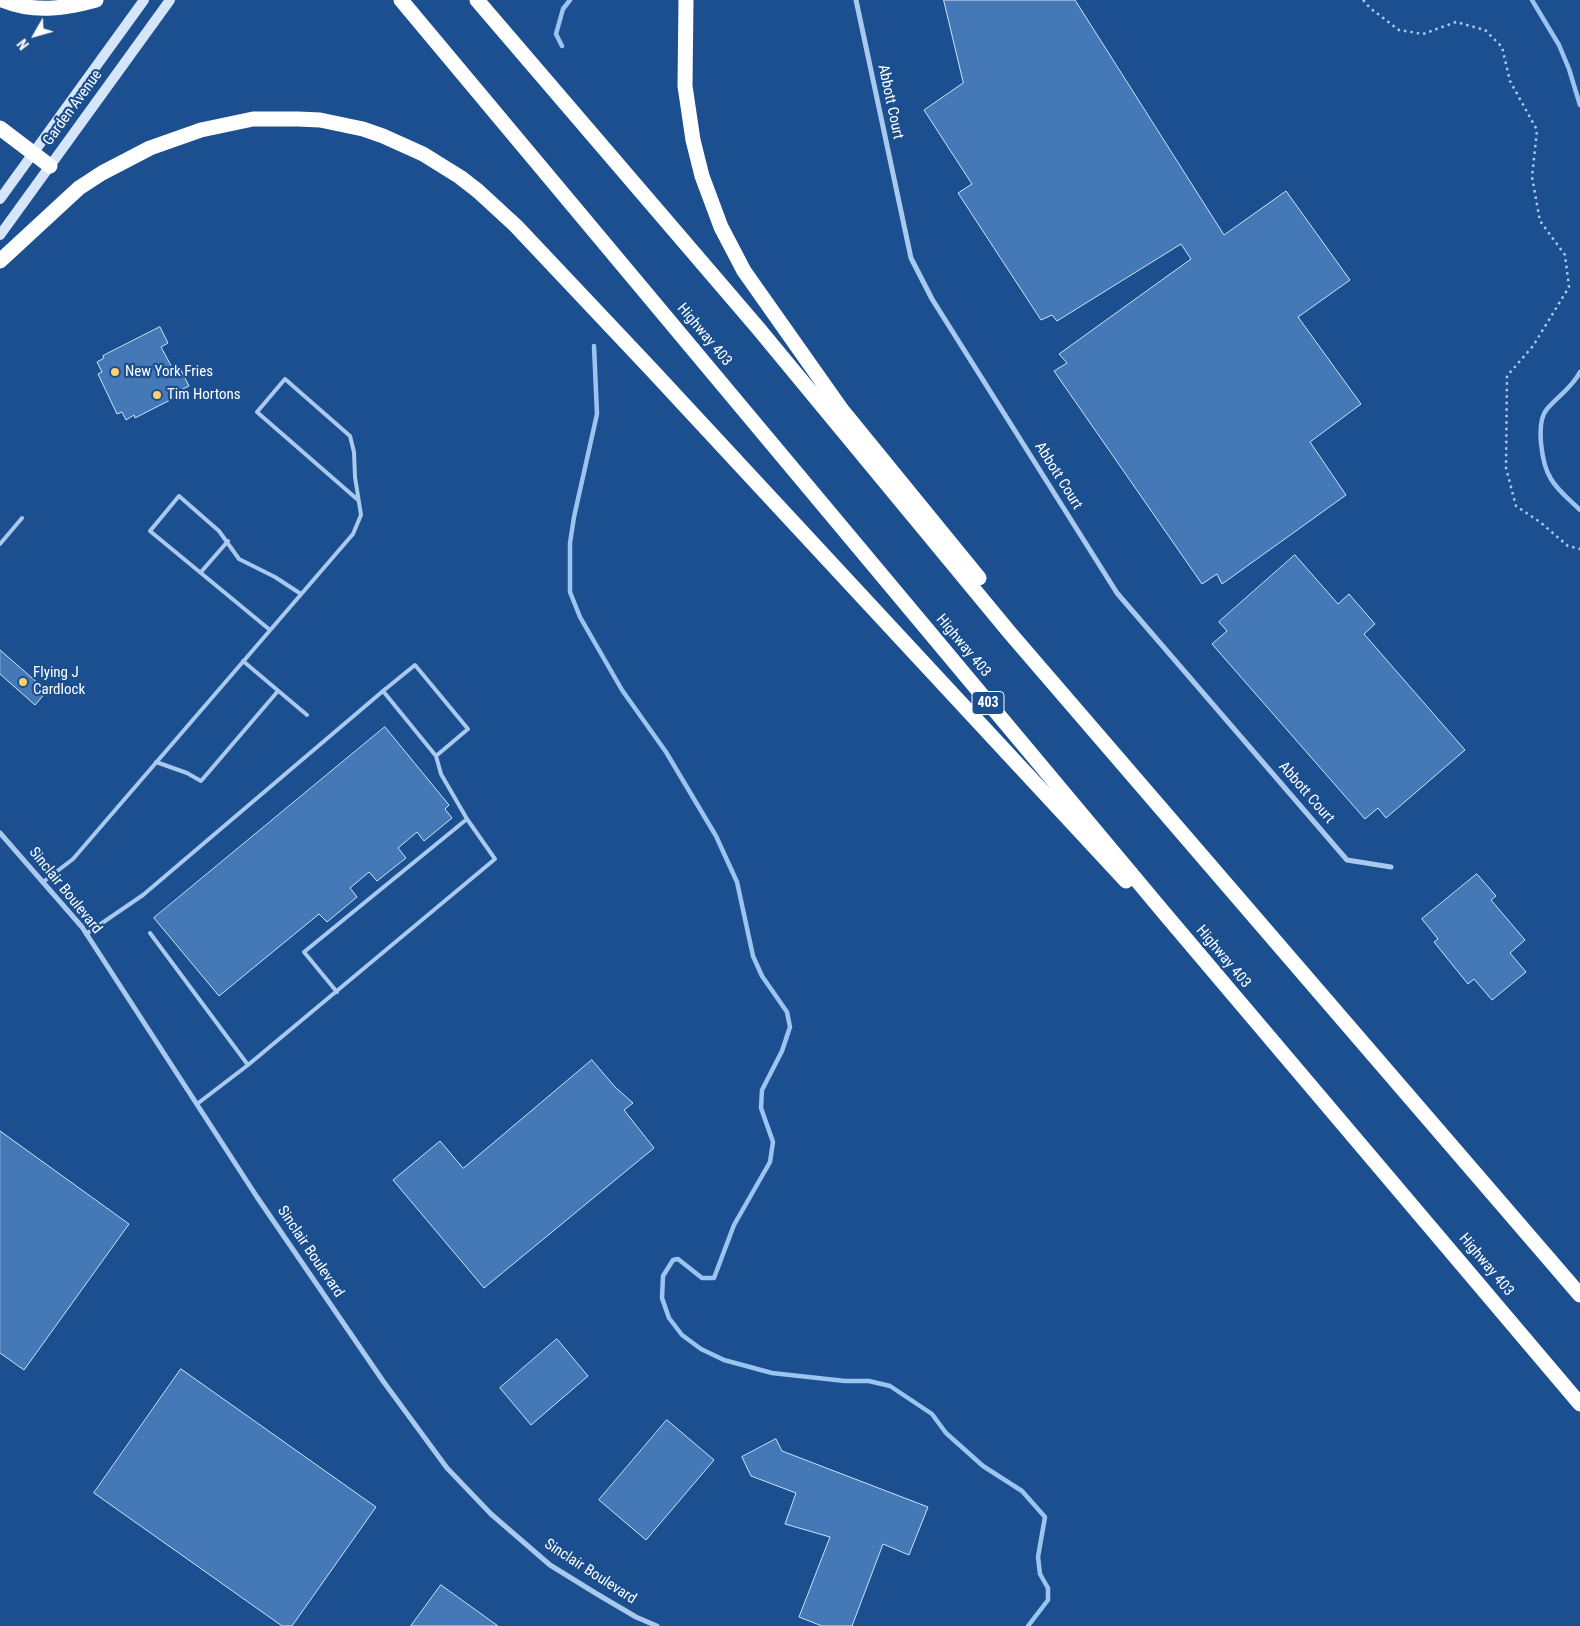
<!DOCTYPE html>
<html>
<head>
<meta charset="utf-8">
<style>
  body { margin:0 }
  #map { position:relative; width:1580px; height:1626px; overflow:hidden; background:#1b4f8f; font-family:"Roboto Condensed",sans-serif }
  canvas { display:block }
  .north { position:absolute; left:10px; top:10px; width:50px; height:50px; -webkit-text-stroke:4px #1b4f8f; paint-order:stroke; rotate:232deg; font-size:14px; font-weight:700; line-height:20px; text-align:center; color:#fff }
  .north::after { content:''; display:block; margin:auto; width:18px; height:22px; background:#fff; clip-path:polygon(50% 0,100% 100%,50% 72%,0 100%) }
</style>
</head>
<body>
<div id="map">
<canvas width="1580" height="1626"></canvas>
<div class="north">N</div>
</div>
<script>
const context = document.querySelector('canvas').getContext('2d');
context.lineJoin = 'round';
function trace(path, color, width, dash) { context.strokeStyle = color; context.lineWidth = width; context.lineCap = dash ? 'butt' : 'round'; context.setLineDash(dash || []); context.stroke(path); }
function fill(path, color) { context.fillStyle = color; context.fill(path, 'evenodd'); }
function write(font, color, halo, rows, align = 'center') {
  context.font = font + ' "Roboto Condensed",sans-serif'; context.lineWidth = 4.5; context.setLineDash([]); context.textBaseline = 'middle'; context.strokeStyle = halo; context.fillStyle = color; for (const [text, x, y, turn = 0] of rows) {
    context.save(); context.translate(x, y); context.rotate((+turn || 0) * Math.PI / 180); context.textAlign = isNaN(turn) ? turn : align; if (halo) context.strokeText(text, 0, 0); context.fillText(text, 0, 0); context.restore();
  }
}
trace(new Path2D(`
  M1532,0L1559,45L1569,69L1580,105
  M562,46L556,34L563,9L570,0
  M594,346L597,414L574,517L570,543V592L580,617L622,690L666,752L716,836L737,882L753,956L762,976L787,1012L790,1027L782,1051L762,1090L761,1108L773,1142L770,1162L734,1225L714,1278H702L678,1259L673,1260L663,1276L662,1298L669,1318L682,1335L701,1349L724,1360L772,1373L845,1381H869L890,1386L932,1414L946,1433L983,1466L1022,1491L1045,1517L1038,1557L1040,1574L1048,1588V1600L1028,1626
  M1580,372C1572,388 1558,396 1547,409C1535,423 1542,465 1551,479C1558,491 1571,501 1580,510`), '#9cc4f0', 4.5);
const building = new Path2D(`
  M944,0H1075L1224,235L1286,191L1350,280L1298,317L1361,404L1310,442L1346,495L1222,584L1217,574L1202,584L1054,371L1067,363L1059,354L1191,259L1181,244L1057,321L1052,315L1041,320L958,193L972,184L924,110L963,83Z
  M160,327L168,343L161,347L175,373L181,370L189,386L172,394L174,398L135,418L134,415L126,420L122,412L117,414L98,374L102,372L97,362L104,358L103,356Z
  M1295,555L1338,604L1349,594L1375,624L1364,634L1465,750L1386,818L1378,808L1365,819L1212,644L1227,631L1219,622Z
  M0,650L47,691L35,705L0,674Z
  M385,727L449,805L445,809L452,818L424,841L417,832L398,848L406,858L377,881L369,872L350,888L357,897L327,922L319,914L219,996L154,918Z
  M1477,874L1496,896L1491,900L1525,940L1510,953L1526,972L1492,1000L1474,979L1468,984L1434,942L1438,939L1422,919Z
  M592,1060L615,1087L633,1103L624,1110L654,1148L484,1288L393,1180L440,1141L463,1168Z
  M0,1131L129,1224L24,1370L0,1353Z
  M557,1339L588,1376L531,1425L500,1388Z
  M181,1369L376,1507L292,1626H282L94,1493Z
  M667,1420L714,1460L646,1540L599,1500Z
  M776,1439L782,1451L928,1507L909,1555L883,1544L852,1626H822L799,1617L830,1537L785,1524L796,1493L751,1476L742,1457Z
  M441,1585L498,1626H411Z`);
fill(building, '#4478b7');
trace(building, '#cfe3fa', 1);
trace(new Path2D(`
  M1363,0L1370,8L1399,30L1423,34L1456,22L1485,30L1502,47L1510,81L1537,130L1532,177L1540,221L1565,255L1569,287L1533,346L1507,376L1506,468L1516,506L1540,522L1568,546L1580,549`), '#a9c9ee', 2.5, [2.5, 4]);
trace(new Path2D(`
  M0,544L22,518
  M201,572L228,541
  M270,630L150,531L179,496L219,531L239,559L275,577L301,594
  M243,661L307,715
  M383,691L415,665L468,729L436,756
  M156,762L187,773L201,781L278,691
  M43,882L73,859L353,534L361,515L355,477L354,452L350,436L285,379L257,412L358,500
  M150,933L248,1065
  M86,934L143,895L383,691L436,756L441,774L467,819L495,859L248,1065L197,1104
  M337,992L304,952L467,819`), '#a9c9ee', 4);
trace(new Path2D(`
  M856,0L911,258L932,299L1117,593L1347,860L1391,867
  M0,833L82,927L257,1197L383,1381L447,1468L491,1514L550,1565L597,1594L636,1617L657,1626`), '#a9c9ee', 5);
trace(new Path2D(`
  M0,199L144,0
  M0,235L170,0`), '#d6e6fa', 10);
trace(new Path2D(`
  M2,0C33,13 64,9 96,0
  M401,0L1165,914L1580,1404
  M477,0L758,328L1010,633L1580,1295
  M686,0L685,86L693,140L702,176L721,227L744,271L842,410L979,578
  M0,128L50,166
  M0,261L79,188L102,173L150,148L201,130L253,119H298L320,120L363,129L383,136L423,154L460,177L478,191L516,226L650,368L1126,881`), '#fff', 15);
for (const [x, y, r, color] of [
  [115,372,5,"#ffd166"],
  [157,395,5,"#ffd166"],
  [23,682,5,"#ffd166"]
]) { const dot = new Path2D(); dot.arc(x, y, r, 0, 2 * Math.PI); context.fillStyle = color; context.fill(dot); trace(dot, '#1b4f8f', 2); }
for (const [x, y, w] of [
  [988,703,32]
]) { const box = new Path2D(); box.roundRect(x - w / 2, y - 11.5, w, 23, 4); context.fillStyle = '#1b4f8f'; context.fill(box); trace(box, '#fff', 1); }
write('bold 14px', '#fff', null, [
  ["403",988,703]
]);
write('15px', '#fff', '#1b4f8f', [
  ["Abbott Court",890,102,78],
  ["Garden Avenue",73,108,-54],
  ["Highway 403",704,335,50],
  ["Abbott Court",1058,476,58],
  ["Highway 403",963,646,50],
  ["Abbott Court",1306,793,49],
  ["Sinclair Boulevard",65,891,51],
  ["Highway 403",1223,957,50],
  ["Sinclair Boulevard",310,1252,56],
  ["Highway 403",1486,1265,50],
  ["Sinclair Boulevard",590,1572,33]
]);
write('15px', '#fff', '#1b4f8f', [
  ["New York Fries",125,372],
  ["Tim Hortons",167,395],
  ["Flying J",33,673],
  ["Cardlock",33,690]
], 'left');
</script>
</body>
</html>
